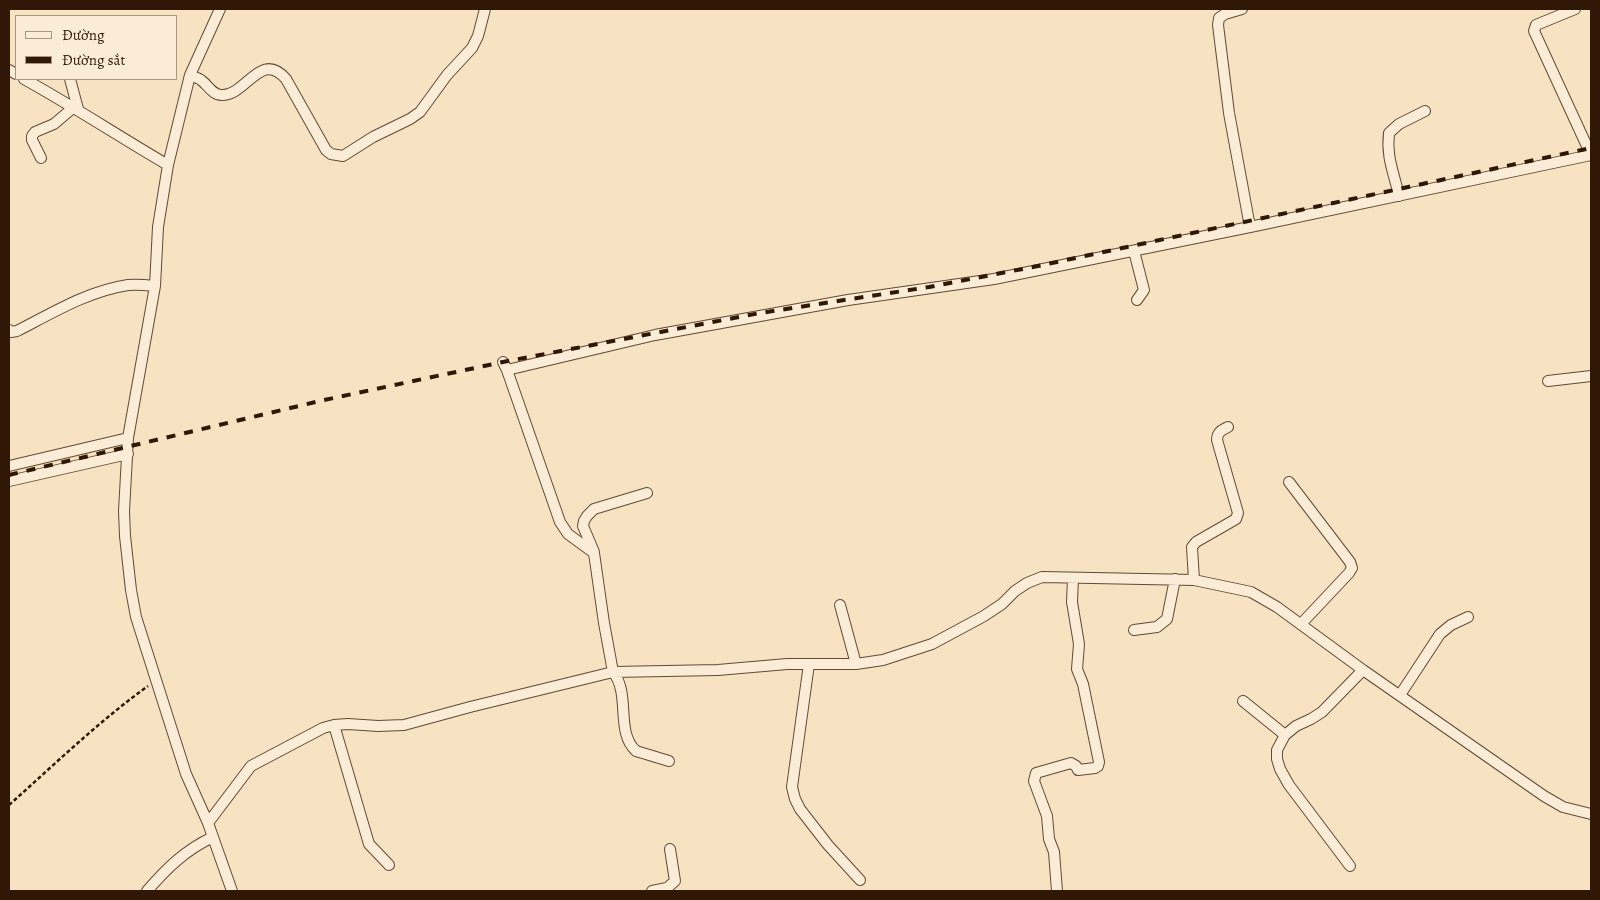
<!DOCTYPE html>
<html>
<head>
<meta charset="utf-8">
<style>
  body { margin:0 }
  #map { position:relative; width:1600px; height:900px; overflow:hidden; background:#f7e2c2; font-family:Alegreya,serif }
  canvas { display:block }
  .frame { position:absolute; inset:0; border:10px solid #301706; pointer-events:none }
  .legend { position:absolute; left:15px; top:15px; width:162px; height:65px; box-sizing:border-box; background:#faecd7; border:1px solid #a99783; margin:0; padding:6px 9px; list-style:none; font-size:15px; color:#301706 }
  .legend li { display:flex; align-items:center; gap:10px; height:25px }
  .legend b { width:25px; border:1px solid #a99783 }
</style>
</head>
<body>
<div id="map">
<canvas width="1600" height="900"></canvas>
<div class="frame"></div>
<ul class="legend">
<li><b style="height:6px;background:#faecd7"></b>Đường</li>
<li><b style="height:6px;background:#301706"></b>Đường sắt</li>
</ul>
</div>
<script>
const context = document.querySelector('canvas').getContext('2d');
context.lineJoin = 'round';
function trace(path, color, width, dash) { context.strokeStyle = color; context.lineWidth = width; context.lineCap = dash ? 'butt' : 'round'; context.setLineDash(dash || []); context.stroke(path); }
const minor = new Path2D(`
  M220,9L190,75L168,165L158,227L155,286L128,438L124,511L125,536L131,590L136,617L186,774L208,823L232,891
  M1242,9L1225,14L1219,18L1218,25L1229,113L1250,227
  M9,70L16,74
  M190,75C194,77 198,78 201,80C208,85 213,96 223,95C247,94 261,50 286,79L326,150L331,154L343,156L373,137L410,119L420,112L447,75L472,48L478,36L485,9
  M24,79C73,106 120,137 168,165
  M70,79L78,109
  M41,158L32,140V136L35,132L54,124L74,107
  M1399,196C1394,173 1386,157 1389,133L1399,124L1425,111
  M1134,251L1144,290L1137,300
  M9,330L11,332L17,331C52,313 88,291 128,285C136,284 146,285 155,286
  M503,362L507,370L560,522L568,534L594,553L604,623L613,672C631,694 615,732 636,751L669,761
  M507,370L655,335L848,300L994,279L1250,227L1591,155L1534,31L1536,25L1575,9
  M1548,381L1591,376
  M9,466L128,438
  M9,481L128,454
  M1289,482L1350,562L1352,568L1349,573L1301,624
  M594,552L583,526L584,521L587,516L594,509L647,493
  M1194,580L1192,547L1196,542L1236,519L1238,513L1217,440C1217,432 1222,430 1228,427
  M840,605L856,664
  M1134,630L1157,627L1167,619L1175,579
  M809,664L792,787L795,799L800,809L828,845L860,880
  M1400,695L1440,634L1451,625L1468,617
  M1243,701L1285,735
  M334,725L369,844L389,865
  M208,823L251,766L323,728L334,725L348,724L378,726L404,725L470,707L613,672L718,670L787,664H856L883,660L932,644L984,616L1002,604L1015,591L1027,583L1042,577L1194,580L1251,592L1277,607L1363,670L1544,796L1563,807L1591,814
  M1350,866L1289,785L1280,769L1277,759V750L1285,735L1296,726L1311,719L1322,712L1363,670
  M147,891C166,869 185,850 213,837
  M652,891L667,888L675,881L670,849
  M1057,891L1054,852L1049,839L1047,816L1034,781L1036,773L1071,763L1076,766L1078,770L1095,768L1098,766L1099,762L1083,684L1077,669L1079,644L1072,602L1073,578`);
trace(minor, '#624a35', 12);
trace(new Path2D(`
  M9,805C54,765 98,722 148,686`), '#301706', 2.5, [4, 2.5]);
trace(minor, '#faecd7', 10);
trace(new Path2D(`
  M9,475L324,400L503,362L760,313L929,287L1038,266L1591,148`), '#301706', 4, [9, 9]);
</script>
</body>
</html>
